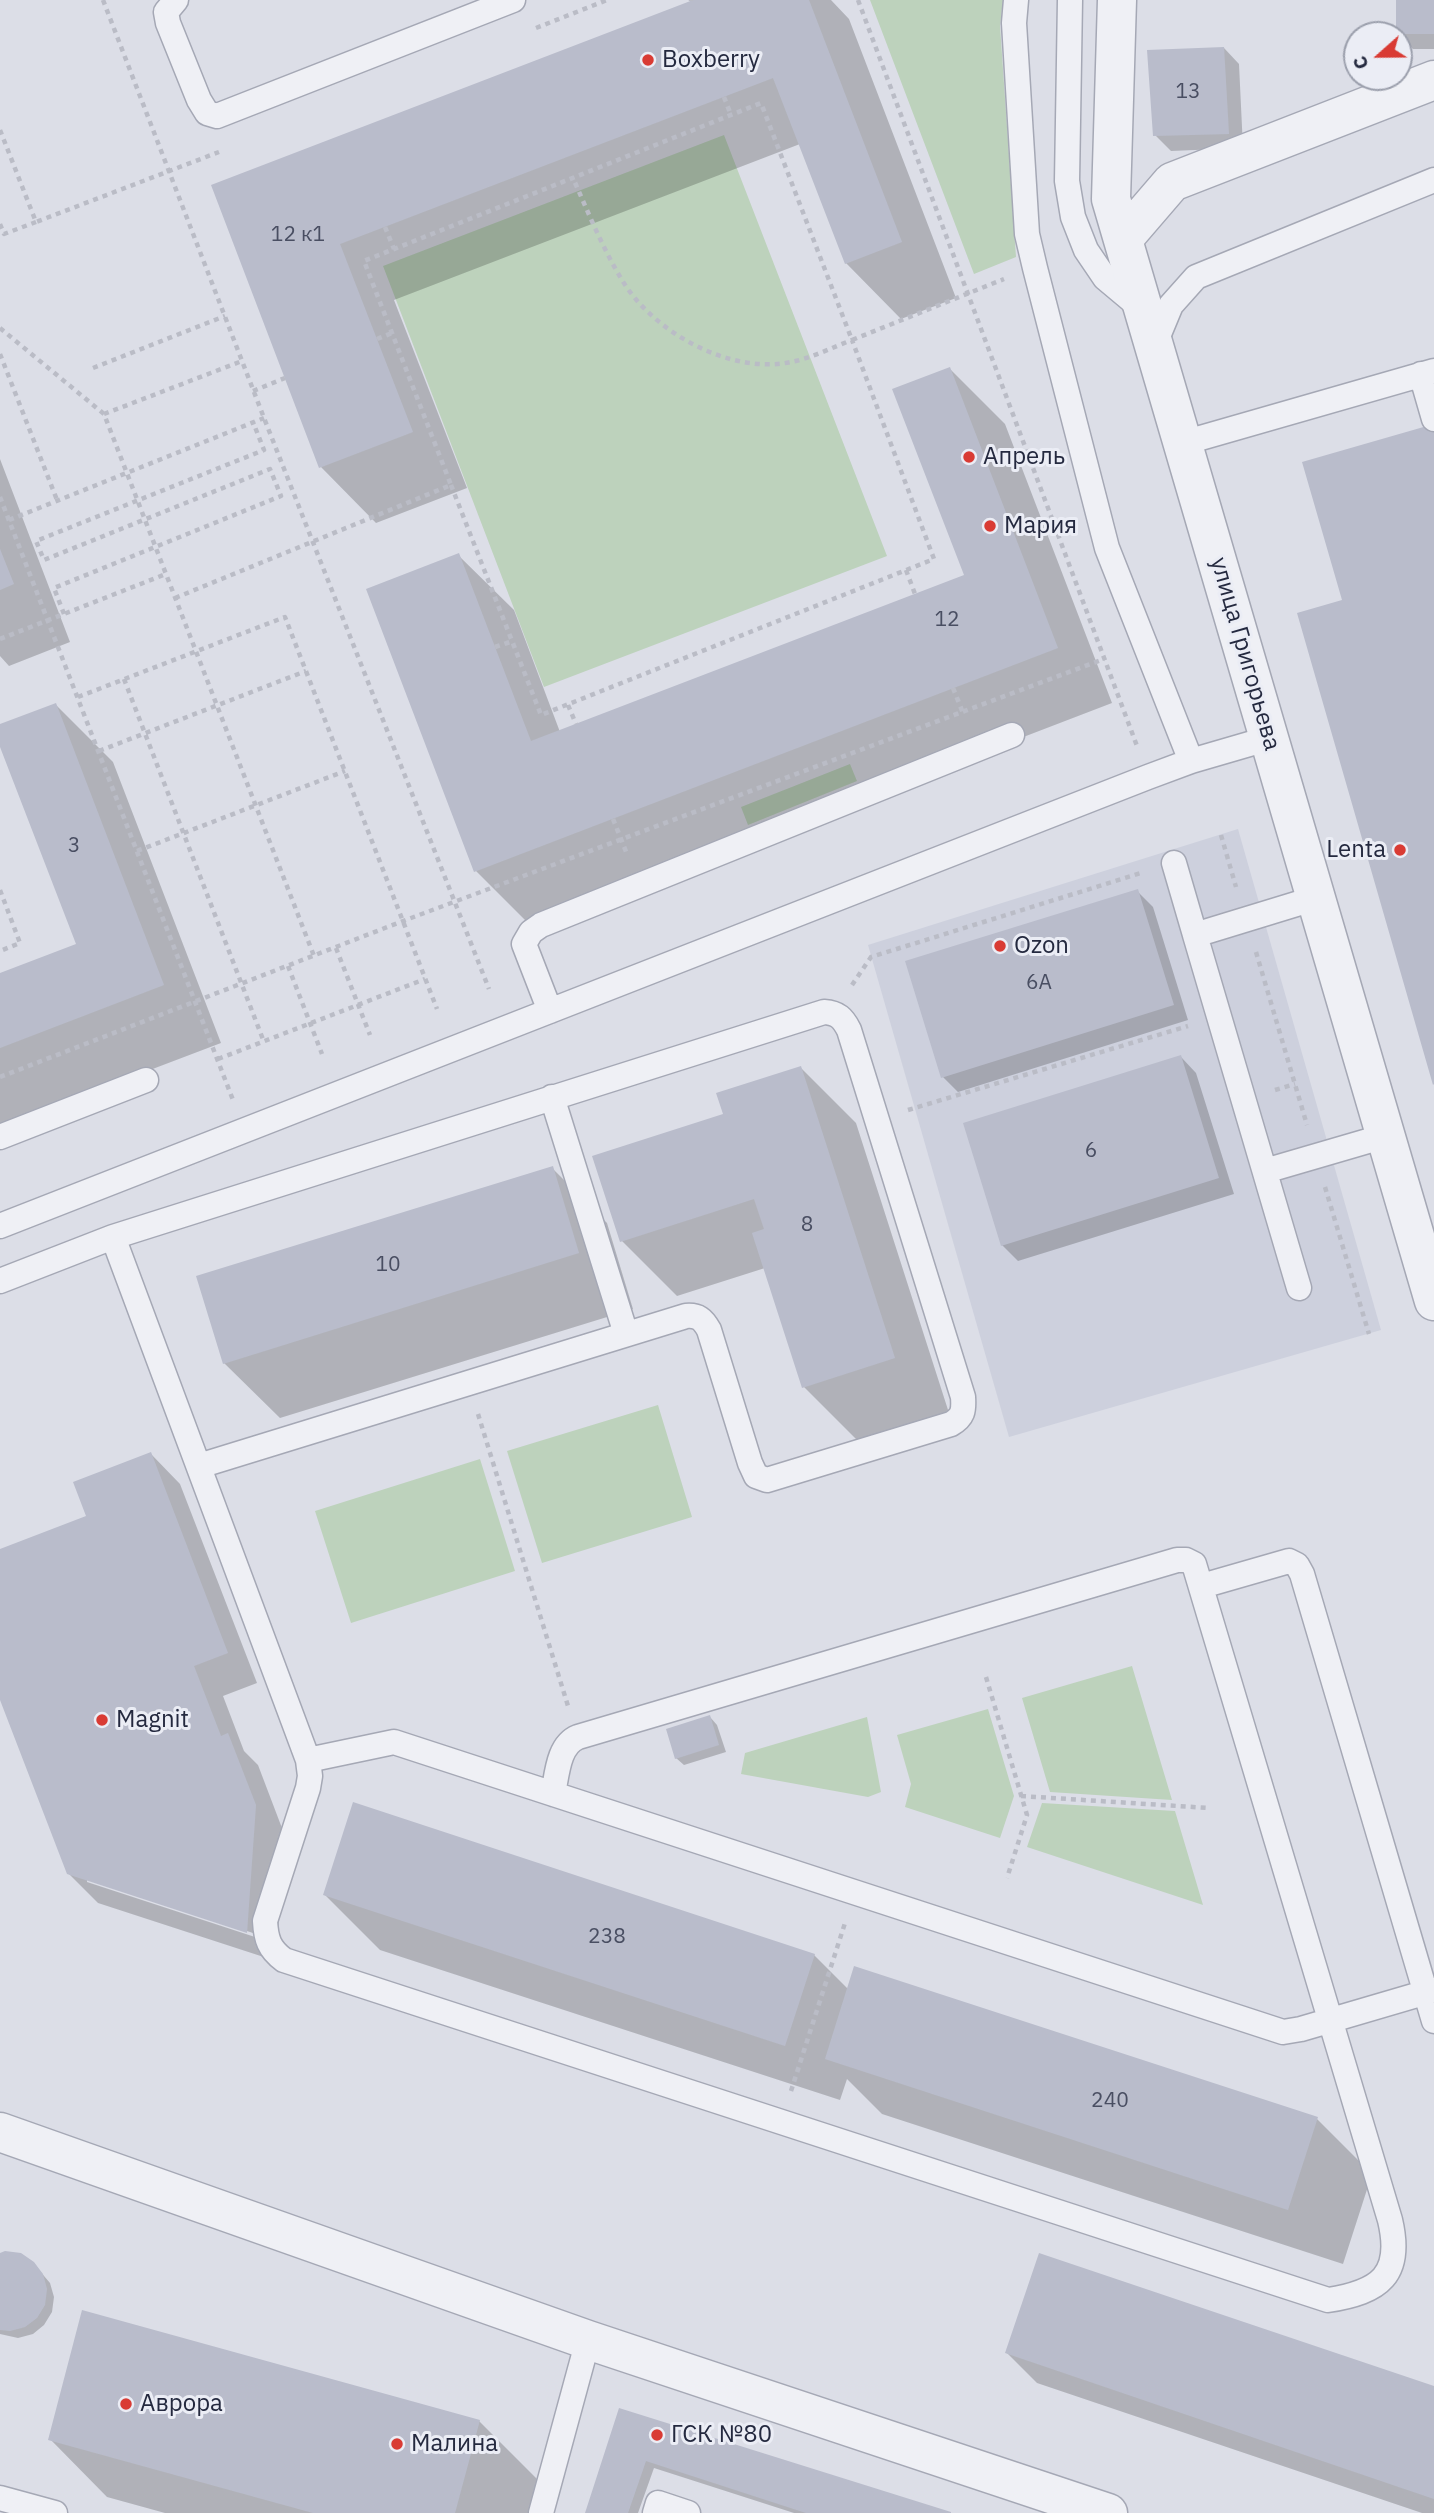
<!DOCTYPE html>
<html>
<head>
<meta charset="utf-8">
<style>
  body { margin:0 }
  #map { position:relative; width:1434px; height:2513px; overflow:hidden; background:#dcdee7; font-family:"IBM Plex Sans",sans-serif }
  canvas { display:block }
  .north { position:absolute; left:1343px; top:21px; width:70px; height:70px; box-sizing:border-box; background:#ebedf5; border:2px solid #9b9fac; border-radius:50%; rotate:249deg; font-size:19px; font-weight:700; line-height:28px; text-align:center; color:#24293f }
  .north::after { content:''; display:block; margin:auto; width:24px; height:32px; background:#d93b34; clip-path:polygon(50% 0,100% 100%,50% 72%,0 100%) }
</style>
</head>
<body>
<div id="map">
<canvas width="1434" height="2513"></canvas>
<div class="north">С</div>
</div>
<script>
const context = document.querySelector('canvas').getContext('2d');
context.lineJoin = 'round';
function fill(path, color) { context.fillStyle = color; context.fill(path, 'evenodd'); }
function trace(path, color, width, dash) { context.strokeStyle = color; context.lineWidth = width; context.lineCap = dash ? 'butt' : 'round'; context.setLineDash(dash || []); context.stroke(path); }
function write(font, color, halo, rows, align = 'center') {
  context.font = font + ' "IBM Plex Sans",sans-serif'; context.lineWidth = 6; context.setLineDash([]); context.textBaseline = 'middle'; context.strokeStyle = halo; context.fillStyle = color; for (const [text, x, y, turn = 0] of rows) {
    context.save(); context.translate(x, y); context.rotate((+turn || 0) * Math.PI / 180); context.textAlign = isNaN(turn) ? turn : align; if (halo) context.strokeText(text, 0, 0); context.fillText(text, 0, 0); context.restore();
  }
}
fill(new Path2D(`
  M1238,829L1381,1330L1009,1437L868,945Z`), '#cdd0dd');
fill(new Path2D(`
  M870,0H1003L1000,26L1016,257L974,274Z
  M724,135L887,556L544,687L383,266Z
  M850,764L857,781L748,825L741,807Z
  M658,1405L692,1517L542,1563L507,1451Z
  M480,1459L515,1571L351,1623L315,1511Z
  M1132,1666L1172,1800L1050,1792L1022,1698Z
  M988,1709L1014,1796L1000,1838L905,1807L911,1784L897,1735Z
  M867,1717L881,1792L868,1797L741,1774L745,1753Z
  M1042,1803L1175,1811L1203,1905L1027,1847Z`), '#bdd2bc');
fill(new Path2D(`
  M698,0H831L849,19L956,298L901,319L846,263L800,144L394,300L467,488L376,523L321,467L213,186Z
  M1397,0H1434V49H1413L1398,33Z
  M1224,48L1239,64L1243,148L1171,151L1155,135Z
  M950,369L1005,424L1112,703L531,926L476,871L458,555L514,610L560,732L966,576Z
  M0,459L70,642L9,666L0,656Z
  M56,705L113,762L221,1043L0,1127V975L78,945L0,742V726Z
  M1137,891L1153,907L1188,1020L958,1092L943,1077Z
  M1181,1057L1196,1073L1234,1194L1018,1261L1002,1245Z
  M801,1068L856,1123L949,1413L859,1442L804,1387L765,1268L677,1296L622,1241L725,1115Z
  M552,1168L607,1223L633,1309L280,1418L224,1363Z
  M151,1454L180,1484L257,1683L223,1696L244,1751L258,1765L285,1836L276,1961L98,1903L68,1873L0,1695V1551L88,1517ZM87,1878L256,1934L255,1937L87,1882Z
  M710,1717L717,1725L726,1752L684,1765L676,1758Z
  M325,1895L814,1955L849,1990L1317,2119L1372,2174L1343,2264L882,2114L847,2079L840,2100L380,1950Z
  M0,2254L33,2263L50,2283L54,2297L52,2312L44,2325L33,2334L18,2338L0,2334Z
  M1007,2353L1434,2388V2513H1422L1037,2383Z
  M620,2410L947,2513H794L654,2468L638,2513H586Z
  M479,2421L537,2479L528,2513H165L107,2497L50,2439Z`), '#0003');
fill(new Path2D(`
  M693,0H809L902,242L845,264L773,78L340,244L413,432L319,468L211,185Z
  M1396,0H1434V34H1396Z
  M1224,47L1229,134L1153,136L1147,50Z
  M950,367L1058,648L474,872L366,589L459,553L531,741L964,575L892,389Z
  M1434,424V1084L1433,1085L1297,613L1342,600L1302,462Z
  M0,549L14,584L0,590Z
  M56,703L164,985L0,1048V973L76,944L0,747V724Z
  M1138,889L1174,1005L941,1078L905,961Z
  M1181,1055L1219,1178L1001,1246L963,1123Z
  M801,1066L895,1358L802,1388L752,1233L764,1229L754,1199L620,1242L592,1156L723,1114L716,1093Z
  M553,1166L579,1253L223,1364L196,1276Z
  M151,1452L228,1653L194,1666L221,1736L228,1733L256,1805L247,1933L67,1874L0,1700V1549L86,1516L73,1482Z
  M710,1715L719,1745L675,1759L666,1729Z
  M353,1802L815,1954L785,2046L323,1895Z
  M854,1966L1318,2117L1288,2210L825,2059Z
  M5,2251L21,2253L34,2262L43,2274L47,2289L45,2305L37,2318L25,2327L10,2331L0,2330V2253Z
  M1039,2253L1434,2386V2499L1005,2353Z
  M82,2310L480,2420L455,2513H313L48,2440Z
  M619,2408L951,2512V2513H806L646,2461L628,2513H585Z`), '#b9bccb');
const lane = new Path2D(`
  M176,0L166,12L168,23L199,100L207,113L217,116L513,0
  M1016,0L1014,23L1027,234L1035,268L1107,548L1191,761
  M1070,0L1067,181L1073,217L1086,250L1105,278L1142,309
  M1154,346L1171,305L1196,277L1434,180
  M1421,374L1434,419
  M1183,443L1434,371
  M1174,863L1195,935
  M550,1011L524,944L531,932L541,925L1012,735
  M552,1097L626,1334
  M0,1137L146,1080
  M1265,1171L1385,1136
  M0,1226L1148,777L1191,761L1270,738
  M0,1281L113,1237
  M1299,1288L1195,935L1316,898
  M199,1466L686,1316C698,1315 703,1319 709,1330L750,1463L756,1476L767,1480L951,1424C963,1417 964,1411 963,1397L849,1030C843,1018 838,1013 824,1012L113,1237L308,1760L310,1776L308,1788L265,1921C266,1939 269,1949 284,1960L1328,2300C1380,2292 1403,2275 1390,2220L1194,1564L1186,1560H1177L578,1737C558,1745 557,1775 553,1794
  M1202,1586L1289,1561L1297,1565L1302,1574L1434,2021
  M308,1760L394,1742L1283,2032L1301,2029L1434,1990
  M0,2498L55,2513
  M541,2513L588,2340
  M655,2513L658,2503L688,2513`);
const street = new Path2D(`
  M1117,0L1111,199L1434,1301
  M1123,239L1172,182L1434,80
  M0,2132L588,2340L1108,2513`);
trace(lane, '#a5a8b5', 27);
trace(street, '#a5a8b5', 41);
trace(new Path2D(`
  M103,0L264,418L489,989
  M691,0V1
  M858,0L1137,746
  M536,28L607,0
  M724,97L731,115
  M0,130L36,222L219,152
  M0,224L4,234L36,222
  M385,227L394,249
  M0,328L104,414L314,956
  M377,339L392,333
  M0,354L57,500
  M93,368L225,316
  M253,391L285,378
  M104,414L242,361
  M451,485L541,715L934,559L852,340C833,347 812,358 791,362C730,375 653,332 622,280C602,247 588,212 573,178
  M0,497L233,1100
  M9,520L264,418
  M906,570L915,594
  M175,598L451,485L364,261L761,103L852,340L1004,279
  M64,614L54,588L281,496L270,469L44,560L36,541L264,450L253,422
  M0,639L166,574
  M495,647L513,641
  M124,679L264,1042
  M953,688L963,713
  M78,697L285,617L437,1009
  M568,705L576,724
  M99,751L306,671
  M613,819L627,854
  M1221,835L1236,887
  M137,851L345,771
  M0,890L20,943L0,951
  M336,948L370,1035
  M1256,952L1307,1125
  M288,966L322,1054
  M852,985L871,957L1141,873
  M218,1059L425,979
  M0,1077L403,921L1104,659
  M1275,1090L1295,1084
  M908,1110L1188,1026
  M1325,1187L1369,1334
  M478,1414L568,1706
  M986,1677L1027,1815L1007,1878
  M1021,1796L1209,1808
  M791,2091L845,1923`), '#babcc6', 4.5, [5, 5]);
trace(lane, '#eff0f5', 24);
trace(street, '#eff0f5', 38);
for (const [x, y, r, color] of [
  [648,60,7,"#d93b34"],
  [969,457,7,"#d93b34"],
  [990,526,7,"#d93b34"],
  [1400,850,7,"#d93b34"],
  [1000,946,7,"#d93b34"],
  [102,1720,7,"#d93b34"],
  [126,2404,7,"#d93b34"],
  [657,2435,7,"#d93b34"],
  [397,2444,7,"#d93b34"]
]) { const dot = new Path2D(); dot.arc(x, y, r, 0, 2 * Math.PI); context.fillStyle = color; context.fill(dot); trace(dot, '#ebedf5', 2.5); }
write('21px', '#494e62', null, [
  ["13",1188,92],
  ["12 к1",298,235],
  ["12",947,620],
  ["3",74,846],
  ["6А",1039,983],
  ["6",1091,1151],
  ["8",807,1225],
  ["10",388,1265],
  ["238",607,1937],
  ["240",1110,2101]
]);
write('24px', '#24293f', '#ebedf5', [
  ["Boxberry",662,60],
  ["Апрель",983,457],
  ["Мария",1004,526],
  ["Lenta",1386,850,"right"],
  ["Ozon",1014,946],
  ["Magnit",116,1720],
  ["Аврора",140,2404],
  ["ГСК №80",671,2435],
  ["Малина",411,2444]
], 'left');
write('24px', '#24293f', '#ebedf5', [
  ["улица Григорьева",1245,654,74]
]);
</script>
</body>
</html>
